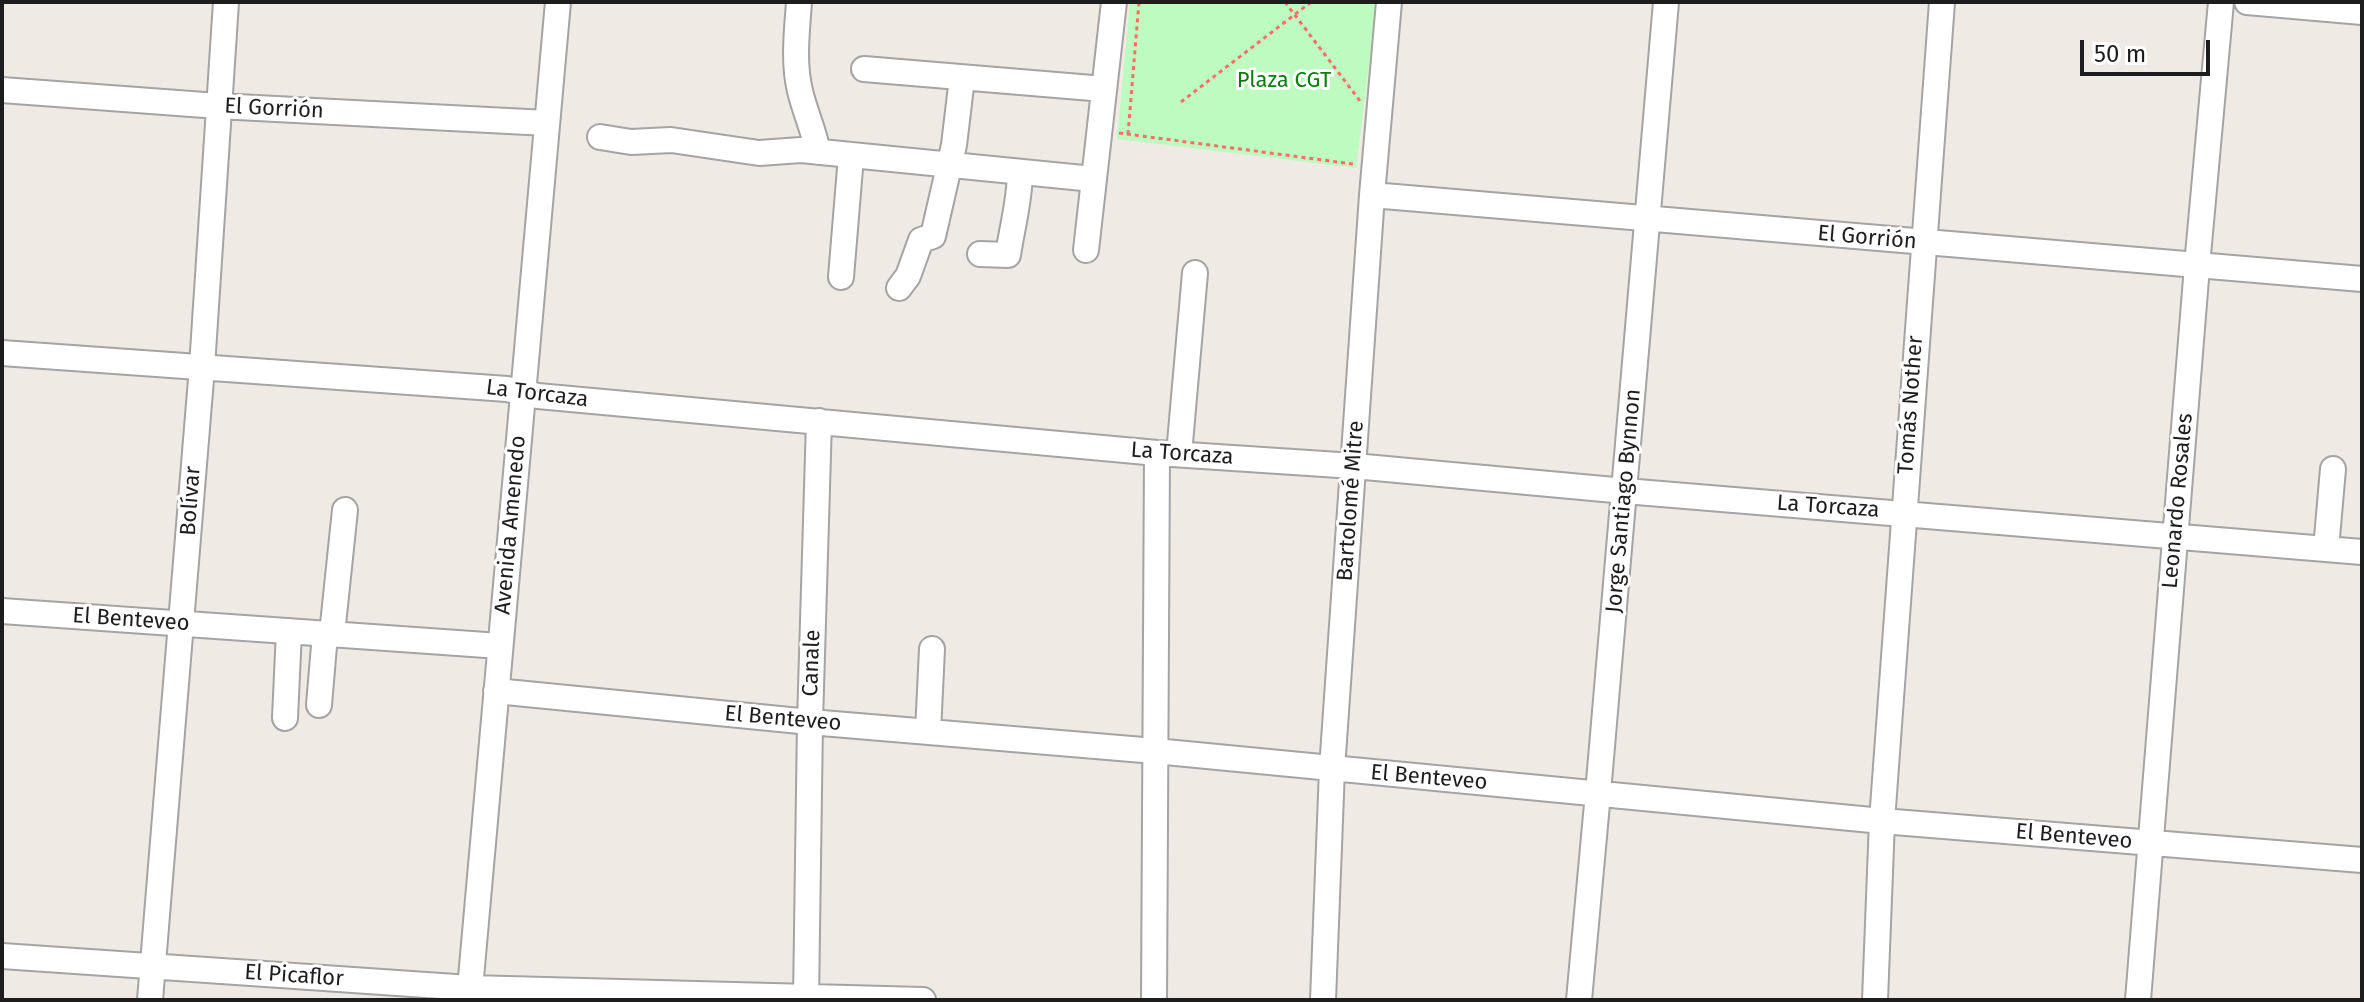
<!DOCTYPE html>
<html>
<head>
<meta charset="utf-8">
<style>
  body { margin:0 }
  #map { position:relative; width:2364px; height:1002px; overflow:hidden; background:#efeae3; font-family:"Fira Sans",sans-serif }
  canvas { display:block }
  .frame { position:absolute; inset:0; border:4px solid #1d1d1d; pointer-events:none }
  .scale { position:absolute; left:2080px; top:40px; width:130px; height:36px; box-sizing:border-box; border:4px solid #1d1d1d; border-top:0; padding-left:10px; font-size:24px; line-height:28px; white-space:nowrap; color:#1d1d1d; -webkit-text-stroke:6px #fff; paint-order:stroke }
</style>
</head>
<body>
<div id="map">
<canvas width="2364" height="1002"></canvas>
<div class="frame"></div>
<div class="scale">50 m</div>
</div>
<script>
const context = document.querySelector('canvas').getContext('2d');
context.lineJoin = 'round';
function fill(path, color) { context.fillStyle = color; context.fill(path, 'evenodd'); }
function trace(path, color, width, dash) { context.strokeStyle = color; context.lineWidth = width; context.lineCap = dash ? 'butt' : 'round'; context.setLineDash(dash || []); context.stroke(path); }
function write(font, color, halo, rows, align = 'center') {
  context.font = font + ' "Fira Sans",sans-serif'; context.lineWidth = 6; context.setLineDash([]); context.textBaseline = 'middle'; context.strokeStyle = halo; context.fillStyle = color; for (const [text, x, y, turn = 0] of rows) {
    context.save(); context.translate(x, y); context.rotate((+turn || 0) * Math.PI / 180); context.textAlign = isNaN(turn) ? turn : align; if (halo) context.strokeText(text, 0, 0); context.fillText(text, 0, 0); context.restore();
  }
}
fill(new Path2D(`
  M1130,2H1377L1356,168L1117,139Z`), '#befbc0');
const minor = new Path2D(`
  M799,2C797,31 793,62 800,91C805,112 814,131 818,152
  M2247,2L2362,12
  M864,69L1104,89
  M2,90L218,106L547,123
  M600,137L631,142L671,140L759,153L801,150L1093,179
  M1372,195L2362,279
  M1086,250L1114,2
  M980,254L1008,255C1012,228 1020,199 1020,172
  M841,277L851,156
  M899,288L908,276L921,240L933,236L954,145L962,78
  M2,353L507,389L538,396L1157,453L1354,466L1625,491L2362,552
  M1179,454L1195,273
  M2326,549L2333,469
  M2,611L500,646
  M332,634L345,510
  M496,691L810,722L1155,751L1882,821L2362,860
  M319,705L325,634
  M285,718L289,631
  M928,732L932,649
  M2,956L470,988L923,1000
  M150,1000L202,367L226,2
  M469,1000L558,2
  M806,1000L810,722L819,421
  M1154,1000L1157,453
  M1323,1000L1332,769L1372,195L1389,2
  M1579,1000L1598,793L1666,2
  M1875,1000L1882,821L1942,2
  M2138,1000L2197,266L2221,2`);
trace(minor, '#a4a4a4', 28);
trace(new Path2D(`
  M1285,2L1360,101
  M1181,102L1311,2
  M1119,133L1353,164
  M1128,134L1139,2`), '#fe6d65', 3, [4, 4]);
trace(minor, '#fff', 24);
write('22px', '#087f0c', '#fff', [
  ["Plaza CGT",1284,81]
]);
write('22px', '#1d1d1d', '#fff', [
  ["El Gorrión",274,109,3],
  ["El Gorrión",1867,238,5],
  ["La Torcaza",537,394,7],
  ["Tomás Nother",1911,405,-86],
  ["La Torcaza",1182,454,4],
  ["Bolívar",191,501,-86],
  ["Bartolomé Mitre",1351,501,-86],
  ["Jorge Santiago Bynnon",1624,501,-85],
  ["Leonardo Rosales",2178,501,-85],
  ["La Torcaza",1828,507,4],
  ["Avenida Amenedo",511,525,-85],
  ["El Benteveo",131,620,4],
  ["Canale",812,663,-88],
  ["El Benteveo",783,719,5],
  ["El Benteveo",1429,778,5],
  ["El Benteveo",2074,837,5],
  ["El Picaflor",294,976,4]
]);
</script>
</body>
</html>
